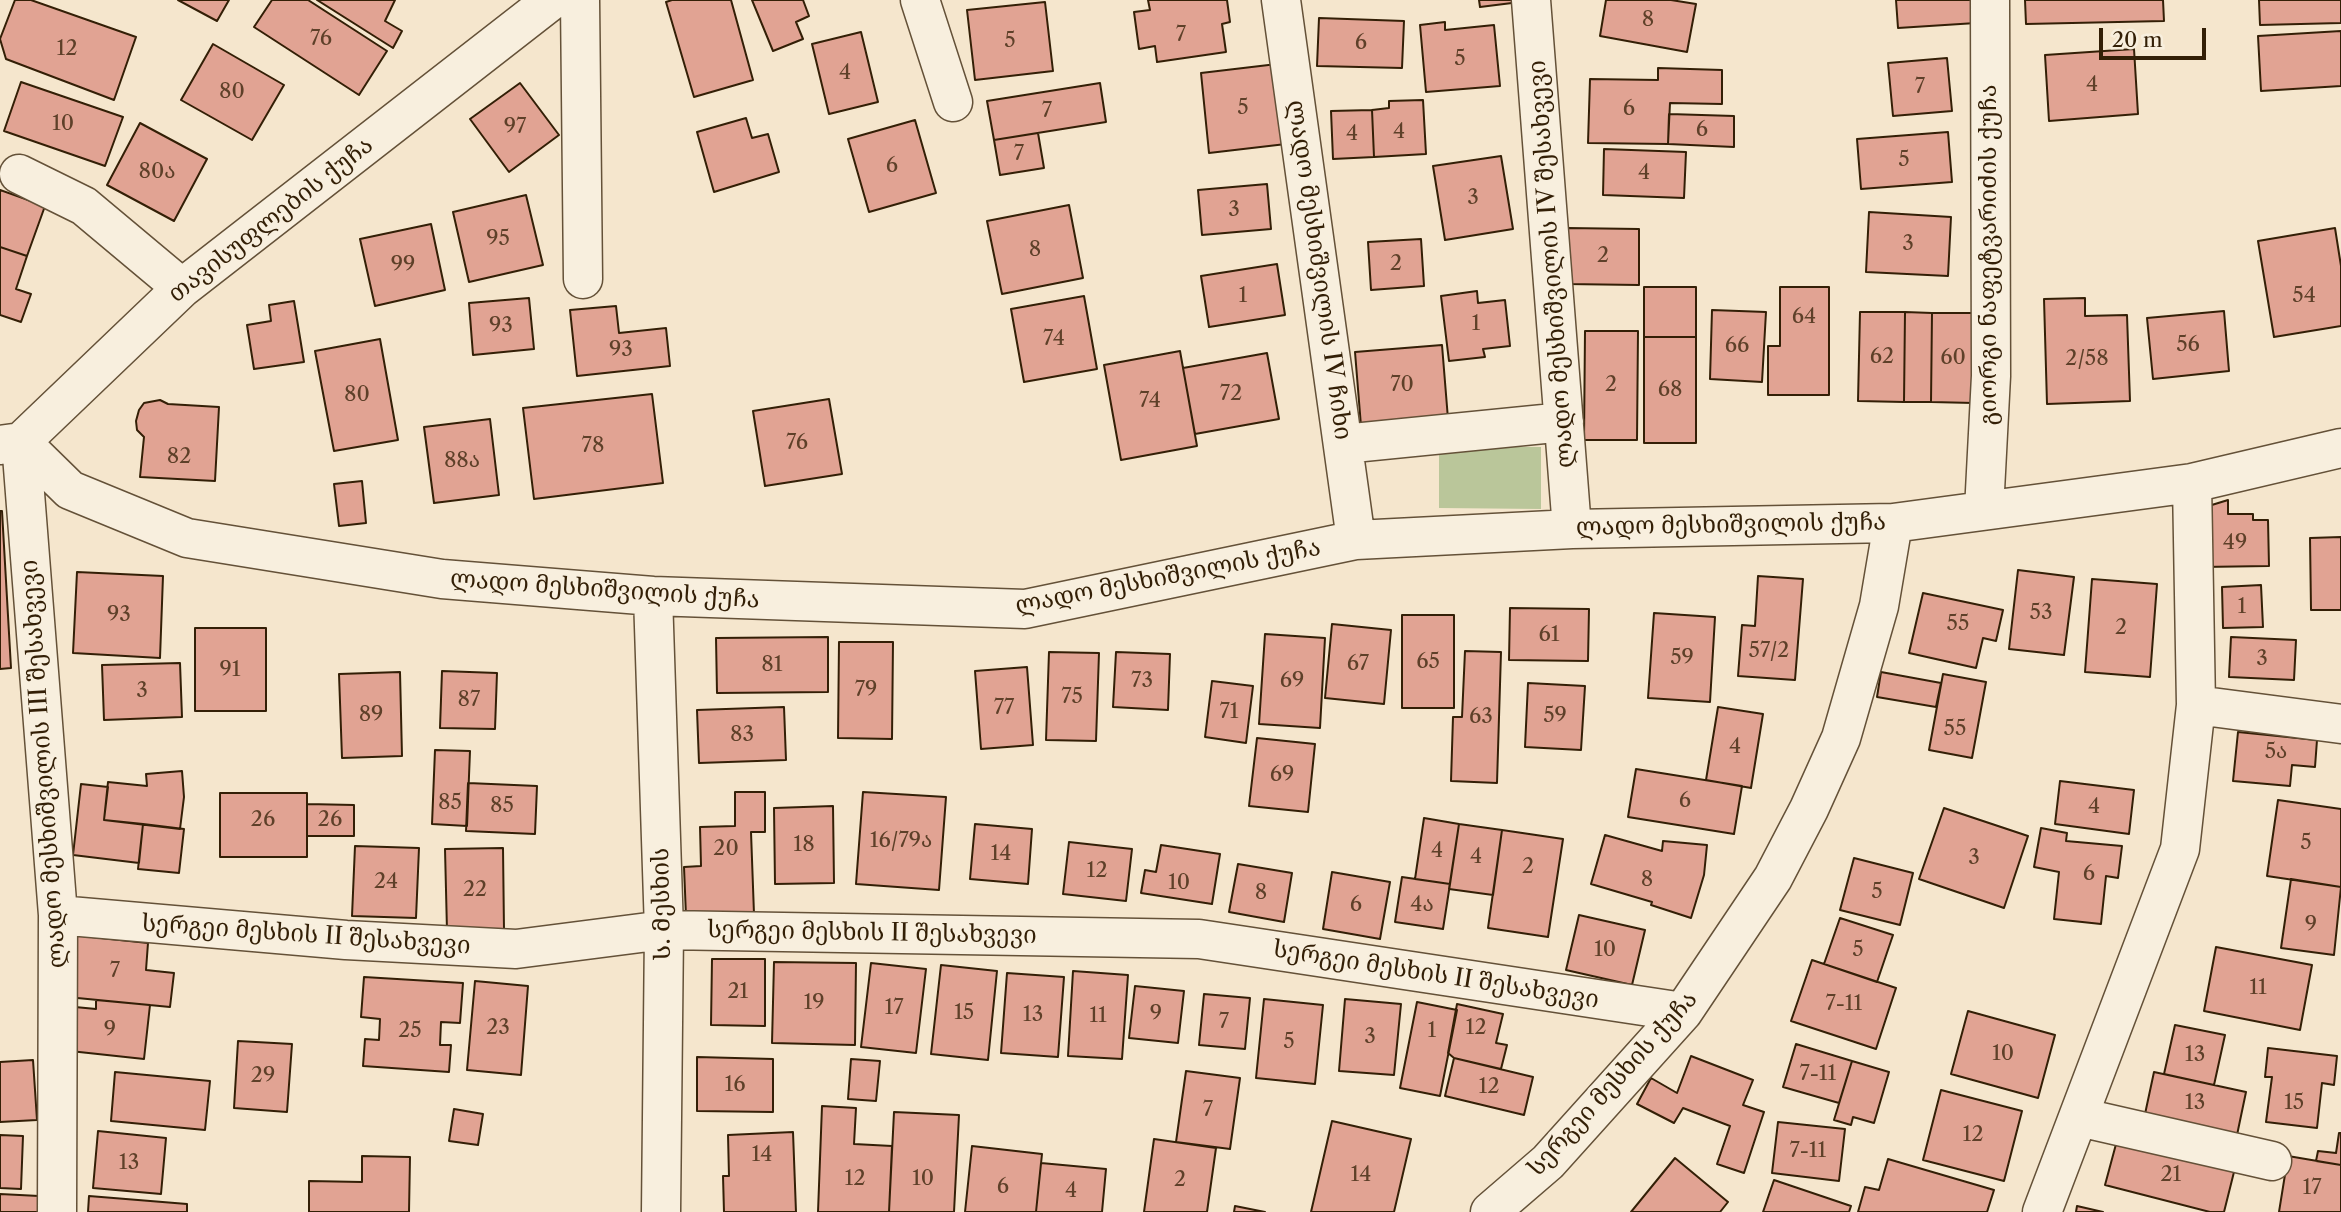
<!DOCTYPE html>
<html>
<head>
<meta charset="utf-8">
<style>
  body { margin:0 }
  #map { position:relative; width:2341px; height:1212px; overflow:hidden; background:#f5e6cd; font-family:"Libre Caslon Text",serif }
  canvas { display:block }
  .scale { position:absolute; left:2099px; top:28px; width:107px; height:32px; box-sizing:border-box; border:4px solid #331f06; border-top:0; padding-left:9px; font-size:21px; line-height:24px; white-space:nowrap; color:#331f06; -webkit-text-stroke:5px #f8efde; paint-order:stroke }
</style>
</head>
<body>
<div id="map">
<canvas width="2341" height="1212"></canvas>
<div class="scale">20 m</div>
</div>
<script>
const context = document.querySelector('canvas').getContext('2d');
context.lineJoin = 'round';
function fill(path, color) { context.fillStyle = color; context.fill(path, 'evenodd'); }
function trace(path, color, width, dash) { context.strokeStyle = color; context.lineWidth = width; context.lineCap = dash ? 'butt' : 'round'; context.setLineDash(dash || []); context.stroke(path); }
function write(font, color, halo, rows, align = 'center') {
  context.font = font + ' "Libre Caslon Text","Noto Serif Georgian",serif'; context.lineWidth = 7; context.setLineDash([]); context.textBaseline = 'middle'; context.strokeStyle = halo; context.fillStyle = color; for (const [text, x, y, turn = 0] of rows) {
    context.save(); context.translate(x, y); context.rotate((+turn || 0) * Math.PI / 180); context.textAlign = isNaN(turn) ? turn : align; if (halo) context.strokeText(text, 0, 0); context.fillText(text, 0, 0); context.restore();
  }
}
fill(new Path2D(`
  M1439,446L1541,447V509L1439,508Z`), '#bac69a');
const building = new Path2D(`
  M15,0H31L136,37L114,100L6,59L0,39Z
  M178,0H229L217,21Z
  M272,0H308L387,51L359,95L254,27Z
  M317,0H395L385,21L402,31L393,48Z
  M672,0H731L753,80L694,97L666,2Z
  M752,0H803L809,16L796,22L803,39L773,51Z
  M1148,0H1227L1230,22L1222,24L1226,52L1157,62L1155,46L1139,49L1134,12L1150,10Z
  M1479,0H1520V2L1480,7Z
  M1606,0H1671L1696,4L1687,52L1600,36Z
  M1896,0H1975L1976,23L1898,28Z
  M2025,0H2163L2164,21L2026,24Z
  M2259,0H2341V23L2260,25Z
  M1045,2L1053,71L975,80L967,10Z
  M1319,18L1404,21L1402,68L1317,66Z
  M1445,22V30L1494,25L1500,86L1426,92L1420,25Z
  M2341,31V86L2261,91L2258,36Z
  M861,32L878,102L829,114L812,44Z
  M213,44L284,85L252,140L181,100Z
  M2134,49L2138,114L2049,121L2045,55Z
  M1947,58L1952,111L1893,116L1888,63Z
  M1277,64L1286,144L1209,153L1201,73Z
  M1658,68L1722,70V104L1670,103L1668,144L1588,143L1590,79L1658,80Z
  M21,82L123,117L105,166L4,131Z
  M520,83L559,135L509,172L470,119Z
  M1100,83L1106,122L994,140L987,101Z
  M1423,100L1426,154L1374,157L1372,110L1389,108V101Z
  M1372,110L1374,157L1333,159L1331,111Z
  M1669,114L1734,116V147L1668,144Z
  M746,118L752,138L768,134L779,172L714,192L697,132Z
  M915,120L936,193L869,212L848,139Z
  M140,123L207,159L174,221L107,185Z
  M1948,132L1952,182L1861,189L1857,139Z
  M1038,133L1044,168L1000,175L994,140Z
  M1604,149L1686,152L1684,198L1603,195Z
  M1501,156L1513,229L1445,240L1433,166Z
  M1267,184L1271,229L1202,235L1198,190Z
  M0,190L45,206L27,256L0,247Z
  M526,195L543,265L469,282L453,212Z
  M1069,205L1083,278L1002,294L987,221Z
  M1869,212L1951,217L1948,276L1866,272Z
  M431,224L445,290L375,306L360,239Z
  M1567,228L1639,229V285L1566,284Z
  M2335,228L2341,266V326L2274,337L2258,241Z
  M1421,239L1424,286L1371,290L1368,242Z
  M0,247L27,256L16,289L31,294L21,322L0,315Z
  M1277,264L1285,315L1209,327L1201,276Z
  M1644,287H1696V337H1644Z
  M1780,287H1829V395H1768V346H1780Z
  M1477,291L1478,303L1505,300L1510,346L1483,349L1485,357L1449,361L1441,296Z
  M1084,296L1097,369L1024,382L1011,309Z
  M529,298L534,349L473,355L469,303Z
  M2085,298V316L2127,315L2130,401L2047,404L2044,299Z
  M294,301L304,362L254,369L247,325L271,321L269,305Z
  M616,306L619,333L666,328L670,366L577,376L570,310Z
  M1712,310L1766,312L1762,382L1710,379Z
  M2224,311L2229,371L2153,379L2147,318Z
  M1860,312H1905L1904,402L1858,401Z
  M1905,312L1932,313L1931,402H1904Z
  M1932,313H1976L1974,403L1931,402Z
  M1585,331H1638L1637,440H1584Z
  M1644,337H1696V443H1644Z
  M380,339L398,440L334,451L315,351Z
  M1442,345L1448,419L1361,426L1355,352Z
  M1180,351L1197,446L1121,460L1104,365Z
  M1267,353L1279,419L1195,434L1183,368Z
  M652,394L663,483L534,499L523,408Z
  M829,399L842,474L765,486L753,411Z
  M160,400L168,404L219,407L215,481L140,477L144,437L137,430L136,421L139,410L144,403Z
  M490,419L499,495L434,503L424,427Z
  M362,481L366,523L339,526L334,484Z
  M2228,500V514H2253V520H2268L2269,566L2201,567L2202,508Z
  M0,511H2L11,668L0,669Z
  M2341,537V610H2311L2310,538Z
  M2018,570L2074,577L2064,655L2009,649Z
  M77,572L163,576L160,658L73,653Z
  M1758,576L1803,579L1795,680L1738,676L1742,625L1755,626Z
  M2092,579L2157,584L2150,677L2085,672Z
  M2261,585L2263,627L2223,628L2222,587Z
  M1923,593L2003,610L1996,641L1983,638L1976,668L1909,653Z
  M1510,608L1589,609L1588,661L1509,660Z
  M1654,613L1715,617L1710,702L1648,698Z
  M1402,615H1454V708H1402Z
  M1332,624L1391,630L1384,704L1325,698Z
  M195,628H266V711H195Z
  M1265,634L1325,638L1320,728L1259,724Z
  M828,637V692L717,693L716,638Z
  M2231,637L2296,640L2294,680L2229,677Z
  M839,642H893L892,739L838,738Z
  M1465,651L1501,652L1497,783L1451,781L1453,717H1462Z
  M1049,652L1099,653L1096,741L1046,740Z
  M1116,652L1170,654L1168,710L1113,707Z
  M180,663L182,717L104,720L102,665Z
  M1027,667L1033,745L981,749L975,671Z
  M442,671L497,673L495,729L440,728Z
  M400,672L402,756L342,758L339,674Z
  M1881,672L1941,683L1936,707L1877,697Z
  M1943,674L1986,682L1972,758L1929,750Z
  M1212,681L1253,686L1246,743L1205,737Z
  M1528,683L1585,686L1581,750L1525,747Z
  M784,707L786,760L699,763L697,710Z
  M1718,707L1763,714L1751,788L1706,780Z
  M2238,732L2317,740L2315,767L2292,765L2290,786L2233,781Z
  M1257,738L1315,744L1308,812L1249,806Z
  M435,750L470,751L467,826L432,824Z
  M1636,769L1742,786L1734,834L1628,817Z
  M182,771L184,797L180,829L104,820L108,782L147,786L146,774Z
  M2060,781L2134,790L2129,834L2055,824Z
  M468,783L537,786L535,834L466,831Z
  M81,784L108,787L104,820L143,824L139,863L73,855Z
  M735,792H765V832H751L754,914L686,916L684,867L701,866L700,827L735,826Z
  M863,792L946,797L939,890L856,884Z
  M220,793H307V857H220Z
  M2278,800L2341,809V887L2267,876Z
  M307,804L354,805V836H307Z
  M833,806L834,883L775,884L774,808Z
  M1944,808L2028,836L2004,908L1919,879Z
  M1424,818L1459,824L1450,884L1415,879Z
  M143,824L184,829L179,873L138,869Z
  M975,824L1032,829L1028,884L970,879Z
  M1459,824L1502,830L1493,895L1449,889Z
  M2041,828L2067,833L2066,841L2122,846L2118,878L2106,876L2101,924L2054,919L2059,872L2034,867Z
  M1502,830L1563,839L1548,937L1488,928Z
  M1605,835L1662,851L1663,841L1707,845L1704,875L1691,918L1651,905L1652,902L1591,884Z
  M1069,842L1132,849L1126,901L1063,894Z
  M1161,845L1220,854L1212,904L1141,893L1145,870L1156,872Z
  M355,846L419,848L416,918L352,916Z
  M503,848L504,930L447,931L445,849Z
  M1854,858L1913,873L1900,925L1840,910Z
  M1238,864L1292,873L1284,922L1229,912Z
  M1332,872L1390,882L1380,939L1323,929Z
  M1402,877L1450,884L1443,929L1395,922Z
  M2291,879L2341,887L2334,955L2281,948Z
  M1579,915L1645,930L1632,985L1566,970Z
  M1840,918L1893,935L1877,982L1824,964Z
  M73,935L148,943L146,970L174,973L170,1007L67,997Z
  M2216,947L2312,965L2300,1030L2204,1011Z
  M712,959H765V1026L711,1025Z
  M1812,960L1896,988L1876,1049L1791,1021Z
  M774,962L856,963L855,1045L772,1043Z
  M871,963L926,969L916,1053L861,1047Z
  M941,965L997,971L988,1060L931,1054Z
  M1073,971L1128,975L1122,1059L1068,1056Z
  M1007,973L1064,977L1058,1057L1001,1053Z
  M364,977L463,983L460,1023L441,1022L440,1045H451L449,1072L363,1066L365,1039L379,1040L380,1019L361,1017Z
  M475,981L528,986L521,1075L467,1070Z
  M1135,986L1184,991L1178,1043L1129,1038Z
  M1204,994L1250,998L1245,1049L1199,1045Z
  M1264,999L1323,1005L1315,1084L1256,1078Z
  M1345,999L1401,1004L1394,1075L1339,1071Z
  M96,1000L150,1005L144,1059L70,1051L75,1007L96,1009Z
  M1417,1002L1457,1010L1440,1096L1400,1088Z
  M1457,1004L1503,1014L1496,1043L1507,1045L1501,1069L1454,1058L1448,1053Z
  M1968,1011L2055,1035L2038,1098L1951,1074Z
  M2175,1025L2225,1035L2214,1085L2164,1074Z
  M238,1041L292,1044L287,1112L234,1108Z
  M1796,1044L1852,1061L1839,1103L1783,1087Z
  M2268,1048L2337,1056L2334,1085L2322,1083L2317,1128L2266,1122L2272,1077H2265Z
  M1691,1056L1753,1080L1743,1105L1764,1112L1744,1173L1717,1164L1730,1126L1683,1108L1674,1123L1637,1104L1651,1078L1677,1093Z
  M697,1057L773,1059V1112L697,1111Z
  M1454,1058L1533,1077L1524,1115L1445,1096Z
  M851,1059L880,1061L876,1101L848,1099Z
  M33,1060L37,1120L0,1122V1062Z
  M1852,1061L1889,1072L1874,1123L1853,1117L1851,1125L1834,1120Z
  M1186,1071L1240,1078L1230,1149L1176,1142Z
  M115,1072L210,1081L205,1130L111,1121Z
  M2154,1072L2246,1092L2237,1135L2145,1114Z
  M1941,1090L2022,1111L2004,1181L1923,1160Z
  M822,1106L856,1108L854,1144L892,1146L889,1212H818Z
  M454,1109L483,1114L478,1145L449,1141Z
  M894,1112L959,1115L954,1212H889Z
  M1332,1121L1411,1139L1394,1212H1311Z
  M1778,1122L1845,1129L1839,1181L1772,1173Z
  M98,1131L166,1138L161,1194L93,1188Z
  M793,1132L796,1212H724L723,1176H729L728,1135Z
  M2119,1133L2236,1164L2224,1212H2210L2105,1185Z
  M2339,1133H2341V1165L2316,1161L2318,1151L2336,1153Z
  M0,1135L23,1136L21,1189L0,1188Z
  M1154,1139L1216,1148L1207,1212H1144Z
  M972,1146L1042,1154L1036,1212H965Z
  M362,1156L410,1157L409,1212H309V1181L362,1182Z
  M2288,1156L2341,1165V1212H2279Z
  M1675,1158L1728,1202L1720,1212H1631Z
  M1888,1159L1994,1190L1987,1212H1858L1865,1187L1879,1190Z
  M1041,1163L1106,1169L1102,1212H1036Z
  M1774,1180L1851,1206L1849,1212H1763Z
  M0,1194L39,1196L38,1212H0Z
  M89,1196L187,1204V1212H88Z
  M1235,1206L1265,1212H1234Z
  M2077,1206L2103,1212H2076Z`);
fill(building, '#e1a393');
trace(building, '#331f06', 2);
const minor = new Path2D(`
  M580,0L583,279
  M920,0L953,102
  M1281,0L1356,540
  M1531,0L1572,529
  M19,174L84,206L182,288
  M21,442L70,490L187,538L442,579L653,596L1025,609L1356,540L1572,529L1893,523L2192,483L2341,448
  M21,442L58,915L57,1212
  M1343,444L1564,422
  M0,445L21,442L182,288L552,0
  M1984,510L1991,376L1990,0
  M653,596L664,930L661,1212
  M2196,705L2341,724
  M58,915L346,940L516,949L664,930L1199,939L1683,1012
  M2079,1117L2272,1161
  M1490,1212L1548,1162L1683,1012L1773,878L1809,809L1841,738L1879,606L1893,523
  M2042,1212L2180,849L2196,705L2192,483`);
trace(minor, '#645138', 41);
trace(minor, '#f8efde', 38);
write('21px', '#5e4029', null, [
  ["8",1648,20],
  ["7",1181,35],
  ["76",321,39],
  ["5",1010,41],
  ["6",1361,43],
  ["12",67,49],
  ["5",1460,59],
  ["4",845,73],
  ["4",2092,85],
  ["7",1920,87],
  ["80",232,92],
  ["5",1243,108],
  ["6",1629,109],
  ["7",1047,111],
  ["10",63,124],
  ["97",515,127],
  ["6",1702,130],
  ["4",1399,132],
  ["4",1352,134],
  ["7",1019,154],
  ["5",1904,160],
  ["6",892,166],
  ["80ა",157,172],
  ["4",1644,173],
  ["3",1473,198],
  ["3",1234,210],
  ["95",498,239],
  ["3",1908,244],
  ["8",1035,250],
  ["2",1603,256],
  ["2",1396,264],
  ["99",403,265],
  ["1",1243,296],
  ["54",2304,296],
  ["64",1804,317],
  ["1",1476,324],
  ["93",501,326],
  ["74",1054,339],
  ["56",2188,345],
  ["66",1737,346],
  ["93",621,350],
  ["62",1882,357],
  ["60",1953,358],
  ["2/58",2087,359],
  ["70",1402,385],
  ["2",1611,385],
  ["68",1670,390],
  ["72",1231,394],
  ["80",357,395],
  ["74",1150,401],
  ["76",797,443],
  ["78",593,446],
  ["82",179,457],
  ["88ა",462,461],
  ["49",2235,543],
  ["1",2242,607],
  ["53",2041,613],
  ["93",119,615],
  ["55",1958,624],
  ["2",2121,628],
  ["61",1549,635],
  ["57/2",1769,651],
  ["59",1682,658],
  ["3",2262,659],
  ["65",1428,662],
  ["67",1358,664],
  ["81",772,665],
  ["91",230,670],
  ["73",1142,681],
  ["69",1292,681],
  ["79",866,690],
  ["3",142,691],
  ["75",1072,697],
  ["87",469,700],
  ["77",1004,708],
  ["71",1229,712],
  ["89",371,715],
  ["59",1555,716],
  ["63",1481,717],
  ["55",1955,729],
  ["83",742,735],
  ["4",1735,747],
  ["5ა",2276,752],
  ["69",1282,775],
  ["6",1685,801],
  ["85",450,803],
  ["85",502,806],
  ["4",2094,807],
  ["26",263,820],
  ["26",330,820],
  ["16/79ა",901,841],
  ["5",2306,843],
  ["18",804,845],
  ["20",726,849],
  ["4",1437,851],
  ["14",1001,854],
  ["4",1476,857],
  ["3",1974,858],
  ["2",1528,867],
  ["12",1097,871],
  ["6",2089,874],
  ["8",1647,880],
  ["24",386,882],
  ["10",1179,883],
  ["22",475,890],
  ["5",1877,892],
  ["8",1261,893],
  ["6",1356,905],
  ["4ა",1422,905],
  ["9",2311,925],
  ["10",1605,950],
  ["5",1858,950],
  ["7",115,971],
  ["11",2258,988],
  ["21",738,992],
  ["19",814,1003],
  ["7-11",1844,1004],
  ["17",894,1008],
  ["15",964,1013],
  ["9",1156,1014],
  ["13",1033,1015],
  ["11",1098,1016],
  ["7",1224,1022],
  ["23",498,1028],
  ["12",1476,1028],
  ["9",110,1030],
  ["25",410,1031],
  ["1",1432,1031],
  ["3",1370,1037],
  ["5",1289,1042],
  ["10",2003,1054],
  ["13",2195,1055],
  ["7-11",1818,1074],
  ["29",263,1076],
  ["16",735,1085],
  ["12",1489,1087],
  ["13",2195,1103],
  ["15",2294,1103],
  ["7",1208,1110],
  ["12",1973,1135],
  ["7-11",1808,1151],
  ["14",762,1155],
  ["13",129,1163],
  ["14",1361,1175],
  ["21",2171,1175],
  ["12",855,1179],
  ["10",923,1179],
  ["2",1180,1180],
  ["6",1003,1187],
  ["17",2312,1188],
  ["4",1071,1191]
]);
write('24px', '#331f06', '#f8efde', [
  ["თავისუფლების ქუჩა",271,220,-38],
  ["გიორგი ნაფეტვარიძის ქუჩა",1989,255,-90],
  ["ლადო მესხიშვილის IV შესახვევი",1552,264,-94],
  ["ლადო მესხიშვილის IV ჩიხი",1319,270,82],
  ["ლადო მესხიშვილის ქუჩა",1731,525,-1],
  ["ლადო მესხიშვილის ქუჩა",1168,577,-11],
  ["ლადო მესხიშვილის ქუჩა",605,590,4],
  ["ლადო მესხიშვილის III შესახვევი",44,764,-94],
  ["Ს. Მესხის",662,904,-91],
  ["სერგეი მესხის II შესახვევი",872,933,1],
  ["სერგეი მესხის II შესახვევი",306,935,4],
  ["სერგეი მესხის II შესახვევი",1436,975,9],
  ["სერგეი მესხის ქუჩა",1613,1084,-48]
]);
</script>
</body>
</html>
